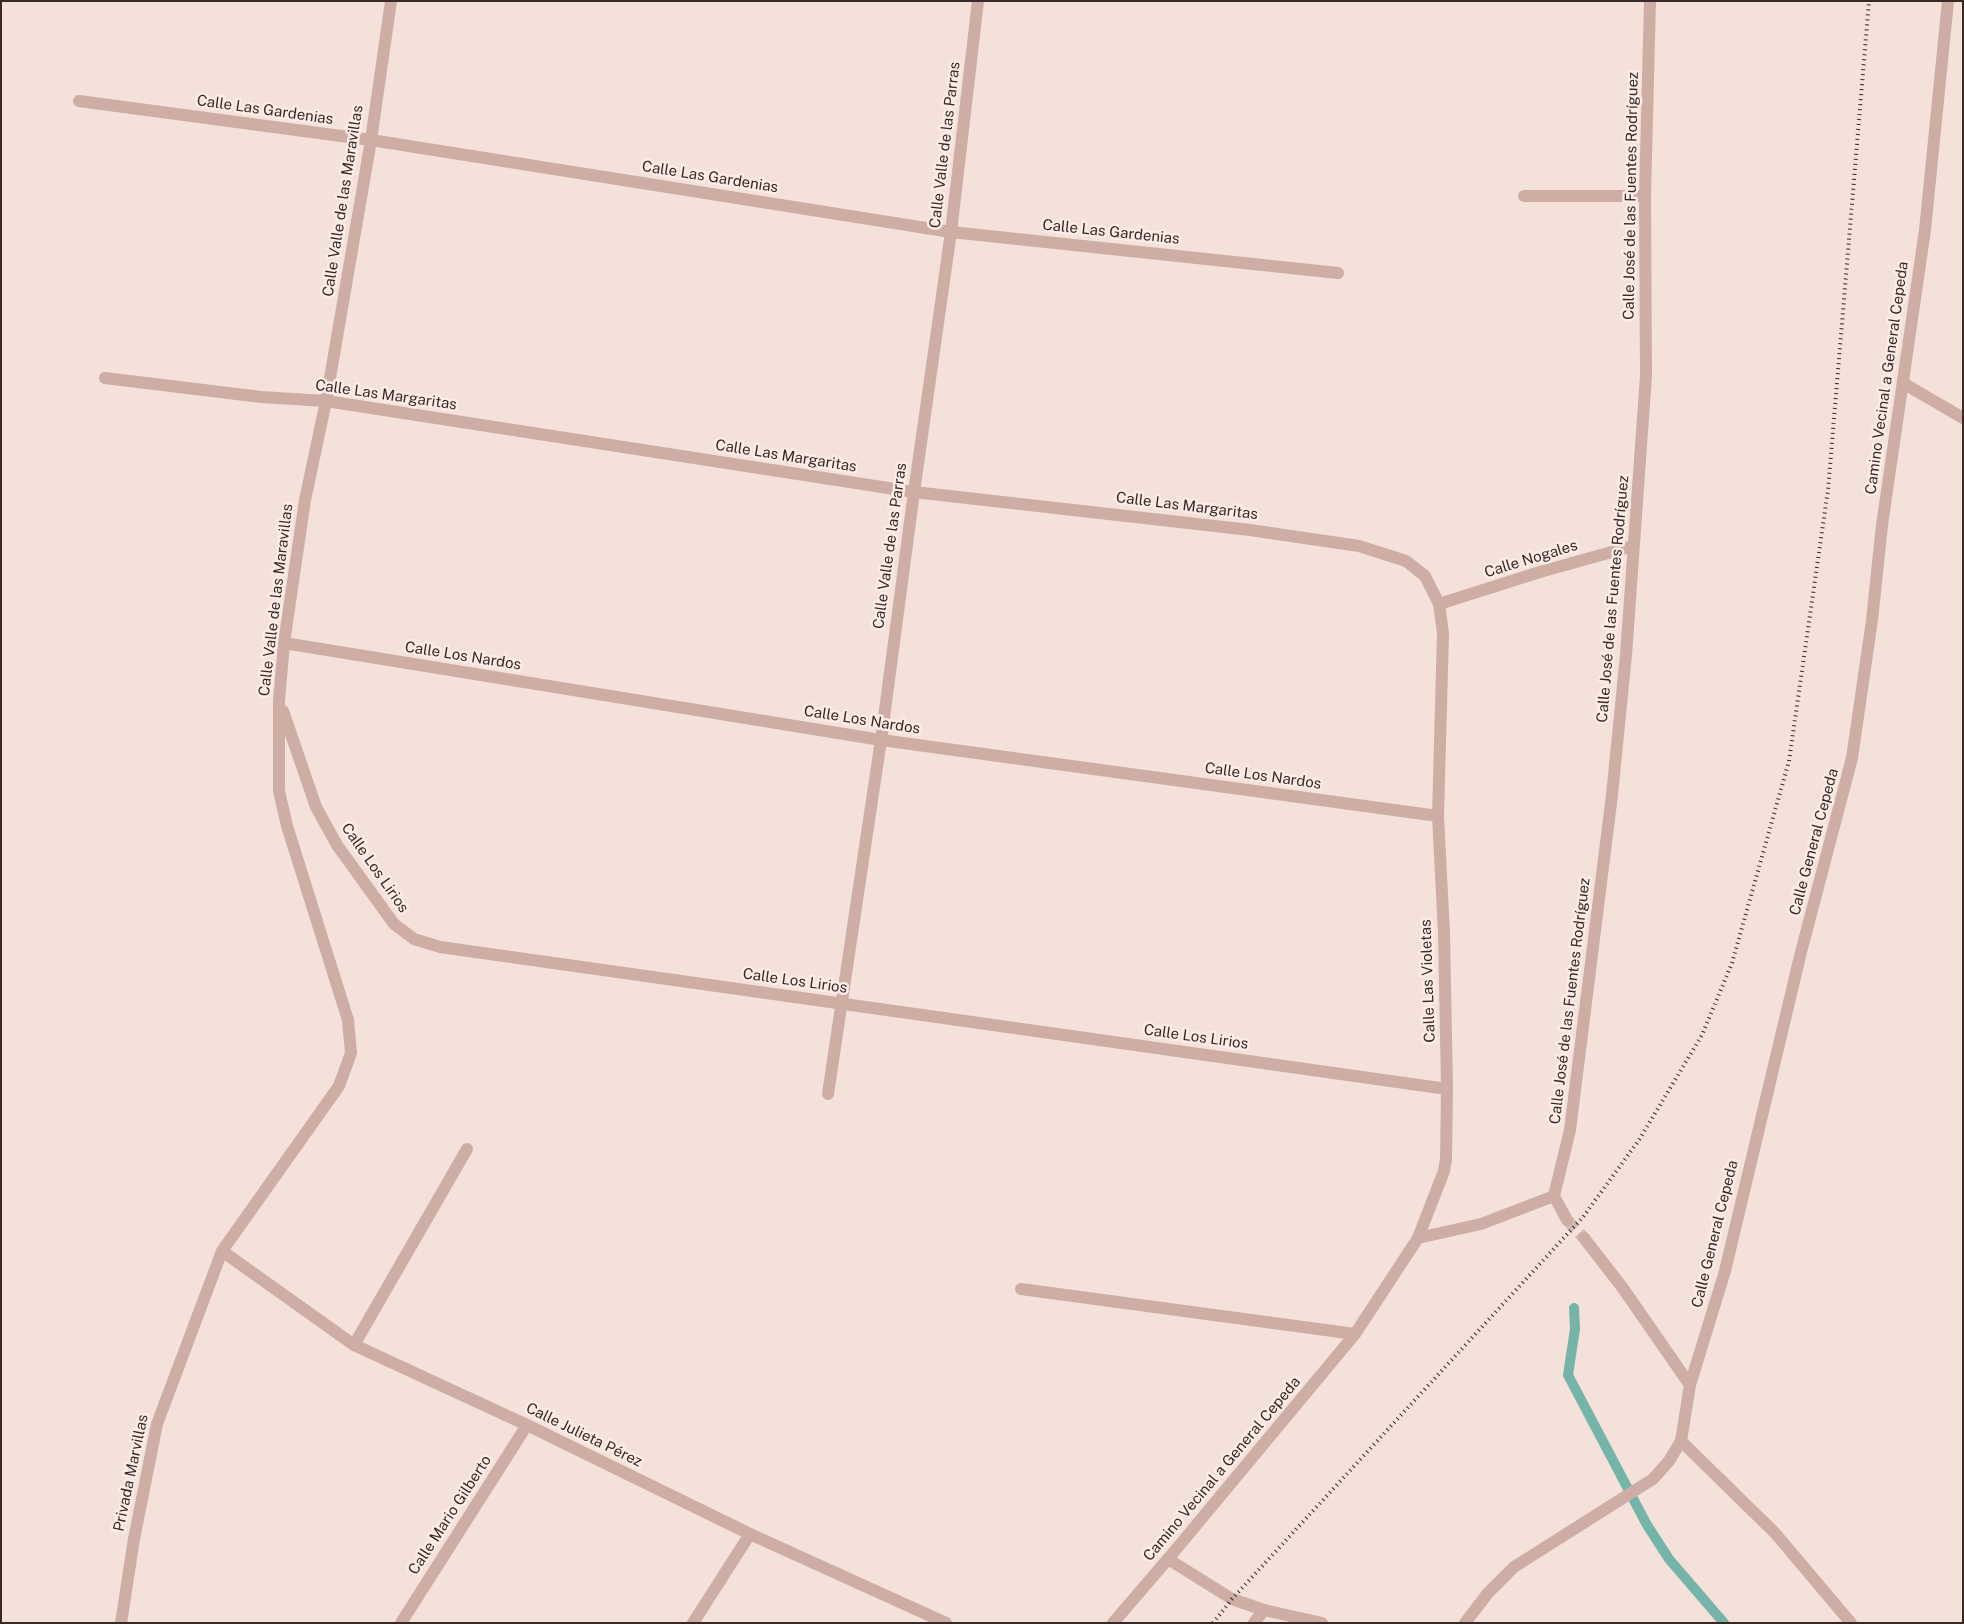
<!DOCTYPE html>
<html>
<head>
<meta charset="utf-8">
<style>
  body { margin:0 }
  #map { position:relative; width:1964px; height:1624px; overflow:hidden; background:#f4e1d9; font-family:"Public Sans",sans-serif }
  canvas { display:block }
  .frame { position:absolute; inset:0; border:2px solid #382826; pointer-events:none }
</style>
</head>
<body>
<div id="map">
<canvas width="1964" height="1624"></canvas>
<div class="frame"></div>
</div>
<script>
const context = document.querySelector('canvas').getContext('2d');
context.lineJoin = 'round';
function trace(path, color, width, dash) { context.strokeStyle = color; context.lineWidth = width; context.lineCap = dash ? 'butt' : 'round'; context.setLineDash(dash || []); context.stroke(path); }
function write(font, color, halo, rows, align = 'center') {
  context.font = font + ' "Public Sans",sans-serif'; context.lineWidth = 5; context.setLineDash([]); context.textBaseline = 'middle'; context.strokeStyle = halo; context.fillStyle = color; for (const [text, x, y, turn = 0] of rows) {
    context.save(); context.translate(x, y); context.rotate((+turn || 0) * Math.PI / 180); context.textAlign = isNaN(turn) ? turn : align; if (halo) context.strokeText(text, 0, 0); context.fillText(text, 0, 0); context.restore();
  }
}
trace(new Path2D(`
  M1574,1308L1575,1329L1568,1375L1647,1525L1669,1559L1724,1623`), '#75b4a8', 10);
trace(new Path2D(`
  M1567,1220L1584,1238`), '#cebcb5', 12, [12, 6]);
trace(new Path2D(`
  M79,101L371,140L951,232L1338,273
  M1524,196H1645
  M105,378L261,397L326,401L305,500L284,643L279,701V791L287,826L348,1020L351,1053L339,1086L222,1251L157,1424L134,1539L121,1623
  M1903,383L1963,418
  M1439,604L1540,572L1633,546
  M284,643L881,740L1438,816
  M283,711L316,807L337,845L394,924L414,939L440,947L1447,1089
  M828,1094L881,740L914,492L951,232L978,1
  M1554,1196L1570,1130L1612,795L1626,655L1646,376L1645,196L1650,1
  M1554,1196L1567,1220
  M1418,1238L1481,1224L1554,1196
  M1584,1238L1622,1287L1690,1385
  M222,1251L354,1345L527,1425L750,1534L946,1623
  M1021,1289L1355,1334
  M354,1345L467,1149
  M1681,1441L1775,1533L1851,1623
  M401,1623L527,1425
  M693,1623L750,1534
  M1113,1623L1168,1559
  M1254,1623L1264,1610
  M1465,1623L1488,1593L1514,1567L1653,1479L1669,1461L1681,1441L1690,1385L1725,1271L1801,952L1852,758L1872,620L1882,525L1925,230L1948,1`), '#cdada4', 12);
trace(new Path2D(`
  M391,1L371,140L326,401L914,492L1250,530L1359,546L1406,561L1425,576L1439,604L1443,633L1438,816L1444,933L1447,1089L1446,1159L1444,1171L1418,1238L1355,1334L1168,1559L1232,1599L1264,1610L1322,1623`), '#cdada4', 12);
trace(new Path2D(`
  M1213,1623L1232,1599L1583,1217L1639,1140L1702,1035L1732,963L1789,761L1828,490L1869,1`), '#382826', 4, [1, 4]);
write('15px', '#382826', '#fbede6', [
  ["Calle Las Gardenias",265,110,8],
  ["Calle Valle de las Parras",945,145,-83],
  ["Calle Las Gardenias",710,177,9],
  ["Calle José de las Fuentes Rodríguez",1631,196,-89],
  ["Calle Valle de las Maravillas",343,201,-81],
  ["Calle Las Gardenias",1111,232,6],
  ["Camino Vecinal a General Cepeda",1887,378,-82],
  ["Calle Las Margaritas",386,395,8],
  ["Calle Las Margaritas",786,456,9],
  ["Calle Las Margaritas",1187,506,7],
  ["Calle Valle de las Parras",890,546,-82],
  ["Calle Nogales",1531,559,-17],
  ["Calle José de las Fuentes Rodríguez",1613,599,-85],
  ["Calle Valle de las Maravillas",276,600,-83],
  ["Calle Los Nardos",463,656,9],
  ["Calle Los Nardos",862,720,9],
  ["Calle Los Nardos",1263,776,8],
  ["Calle General Cepeda",1814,842,-75],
  ["Calle Los Lirios",375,868,55],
  ["Calle Los Lirios",795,981,8],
  ["Calle Las Violetas",1428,981,-92],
  ["Calle José de las Fuentes Rodríguez",1570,1001,-83],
  ["Calle Los Lirios",1196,1037,8],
  ["Calle General Cepeda",1715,1234,-76],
  ["Calle Julieta Pérez",584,1435,26],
  ["Camino Vecinal a General Cepeda",1222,1469,-50],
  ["Privada Marvillas",131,1473,-78],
  ["Calle Mario Gilberto",450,1515,-57]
]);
</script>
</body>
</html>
